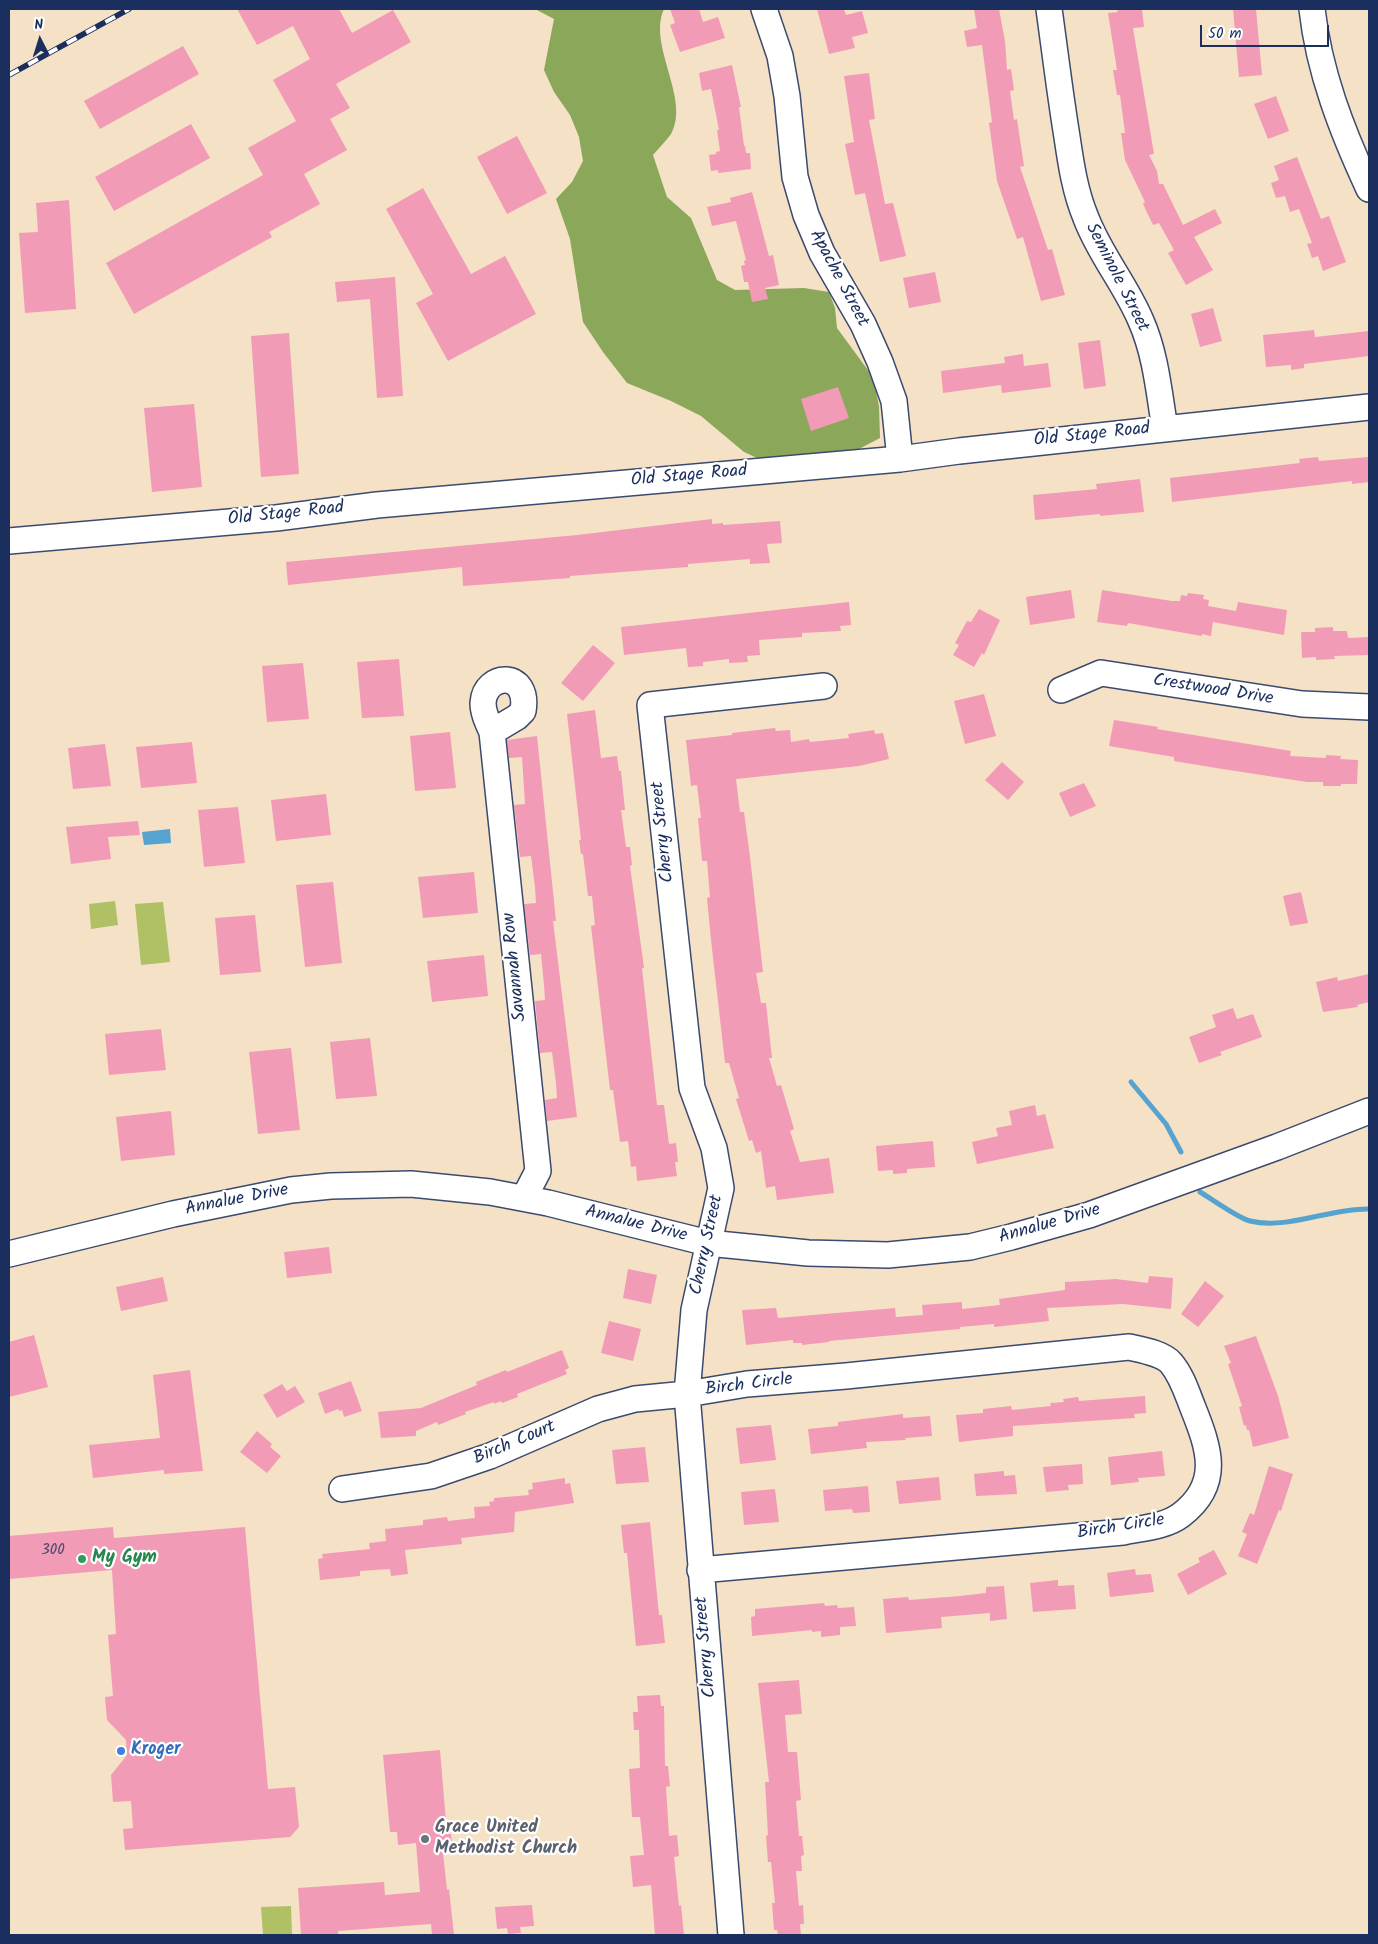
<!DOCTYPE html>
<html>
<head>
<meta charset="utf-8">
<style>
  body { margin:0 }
  #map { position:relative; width:1378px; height:1944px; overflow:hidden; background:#f5e1c6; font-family:Kalam,sans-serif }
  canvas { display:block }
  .frame { position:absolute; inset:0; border:10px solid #1b2f5e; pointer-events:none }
  .north { position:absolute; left:15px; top:15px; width:50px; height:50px; -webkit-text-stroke:4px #fff; paint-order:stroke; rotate:355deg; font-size:14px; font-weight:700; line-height:20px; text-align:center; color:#1b2f5e }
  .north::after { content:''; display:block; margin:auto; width:18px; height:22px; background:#1b2f5e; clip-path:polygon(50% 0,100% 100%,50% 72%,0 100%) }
  .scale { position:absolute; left:1200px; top:25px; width:129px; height:22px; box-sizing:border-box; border:2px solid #1b2f5e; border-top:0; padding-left:6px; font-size:15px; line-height:18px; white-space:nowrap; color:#1b2f5e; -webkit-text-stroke:4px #fff; paint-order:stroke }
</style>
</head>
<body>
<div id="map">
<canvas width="1378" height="1944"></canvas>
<div class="frame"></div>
<div class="north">N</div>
<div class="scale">50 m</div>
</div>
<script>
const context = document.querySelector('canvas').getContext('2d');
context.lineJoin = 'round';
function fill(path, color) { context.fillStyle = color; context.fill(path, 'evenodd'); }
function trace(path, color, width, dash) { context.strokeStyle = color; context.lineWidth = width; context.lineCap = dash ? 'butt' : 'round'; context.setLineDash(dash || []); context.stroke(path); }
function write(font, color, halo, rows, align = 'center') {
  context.font = font + ' Kalam,sans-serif'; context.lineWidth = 4.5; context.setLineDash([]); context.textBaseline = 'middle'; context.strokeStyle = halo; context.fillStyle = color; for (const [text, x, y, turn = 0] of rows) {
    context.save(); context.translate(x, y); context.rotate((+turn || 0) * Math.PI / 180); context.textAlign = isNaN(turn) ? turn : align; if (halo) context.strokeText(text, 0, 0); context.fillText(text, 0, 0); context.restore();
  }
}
fill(new Path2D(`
  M115,901L118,925L91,929L89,904Z
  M163,902L170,962L141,965L135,904Z
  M291,1906L292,1935H263L261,1907Z`), '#afc164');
fill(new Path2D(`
  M535,9H664C647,45 691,99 671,134C666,141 659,148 653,155L667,197L691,218L717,280L735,290L804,288L829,292L835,308L837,328L873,377L879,406L880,438L859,449L766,462L744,452L701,416L671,401L627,383L603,352L583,322L570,239L556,199L572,182L583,161L579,137L570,115L554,92L544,70L554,19Z`), '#8ba75a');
fill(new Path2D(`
  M170,829L171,843L144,845L142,832Z`), '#56a3cf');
trace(new Path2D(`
  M1131,1082L1166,1124L1181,1152
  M1200,1192C1212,1199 1238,1218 1250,1221C1288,1230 1330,1208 1369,1209`), '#56a3cf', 5);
fill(new Path2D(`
  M237,9H339L352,33L393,10L411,42L336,84L350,108L330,119L347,150L304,174L320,204L269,232L272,237L134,314L106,263L263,175L248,148L296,121L273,80L310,59L293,26L257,45Z
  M670,9H699L703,22L718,17L725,38L680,52L670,25L675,23Z
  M817,9H844L846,15L862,11L868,33L852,37L855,48L829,54Z
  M974,9H999L1005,41L1007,70L1011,69L1014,90L1010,91L1014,120L1017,119L1024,166L1020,167L1048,250L1052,249L1065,295L1041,301L1023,237L1017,239L997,181L989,123L992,122L982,45L967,47L964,31L977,28Z
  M1117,9H1142L1144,27L1133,28L1154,154L1149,155L1157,171L1159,184H1163L1183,225L1215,209L1222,223L1194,237L1213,270L1186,285L1168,253L1174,250L1159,223L1153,225L1143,204L1145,202L1125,160L1121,133H1125L1120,95H1117L1113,70H1117L1108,13L1118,12Z
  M1233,9H1256L1262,75L1239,77Z
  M183,46L199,74L100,129L84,101Z
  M732,65L741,107H739L744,146H745L746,153H750L751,169L718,173V170L711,171L709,155L716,154V152L720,151L717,130H719L711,89L702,91L699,73Z
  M869,73L875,119L869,120L885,204L893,203L906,256L880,262L865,193L855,195L845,144L854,142L844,76Z
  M1276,96L1289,131L1268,139L1254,104Z
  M191,124L210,158L114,211L95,177Z
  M517,136L547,193L507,214L477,157Z
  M1297,157L1321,219L1329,216L1346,262L1323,271L1318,256L1312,258L1307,244L1312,243L1299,209L1290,212L1285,196L1276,198L1271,183L1279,180L1274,166Z
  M423,188L471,274L505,256L536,314L448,361L416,303L433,294L386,209Z
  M752,192L769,256L773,255L779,285L765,288L768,299L752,302L748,282H744L741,266L745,265L744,261L746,260L736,221L712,226L707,207L731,202L730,198Z
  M69,200L76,309L25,313L19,233L38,232L36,203Z
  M935,272L941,302L909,308L903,278Z
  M395,277L403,396L377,398L370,299L337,302L335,282Z
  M1213,308L1222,341L1200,347L1191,314Z
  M1314,330L1315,337L1369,331V356L1304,364V368L1291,370V365L1266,367L1263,335Z
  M289,333L299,474L261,477L251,336Z
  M1100,340L1106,386L1084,389L1078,343Z
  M1023,354L1024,366L1048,363L1051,387L1002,393L1001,385L943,393L941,371L1005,363L1004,357Z
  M838,387L849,418L811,431L801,399Z
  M194,404L202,487L152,492L144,408Z
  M1318,457L1319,461L1369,457V482L1352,484V481L1172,502L1170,478L1300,463L1299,459Z
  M1140,479L1144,512L1100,516V514L1035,520L1033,495L1097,489L1096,484Z
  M712,519V524L723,523V525L780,521L782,543L767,544L770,563L750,564V559L688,564V567L570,576V578L463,586L462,567L288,585L286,562L577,535Z
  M1071,590L1075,618L1030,625L1026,597Z
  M1102,590L1172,601H1180L1181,595L1187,596L1188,593L1204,595L1203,599L1209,600L1208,606L1236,611L1238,602L1287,610L1284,635L1213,622L1211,636L1202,634V636L1128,623L1127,626L1097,622Z
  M849,602L851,625L840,626L841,631L802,633V637L759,640L760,655L747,656L748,662L729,663V659L703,662V666L688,667L686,648L624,655L621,627Z
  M979,609L1000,620L984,655L982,653L974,667L953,655L959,645L955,643L967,621L971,622Z
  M1333,627V631H1347L1348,638L1369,637V655L1334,656L1335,659L1316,660V657L1302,658L1301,632H1315V628Z
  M593,645L615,663L583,701L561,683Z
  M399,659L404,716L362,718L357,662Z
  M303,663L309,719L267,722L262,666Z
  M984,694L996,736L965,744L954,701Z
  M595,710L601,758L617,756L619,771H621L625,810H621L626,847H630L632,865L630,866L642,953L644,968H642L657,1105H664L669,1144L676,1143L678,1162H675L677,1176L637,1181L636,1166L631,1167L628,1141L620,1142L613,1090H610L591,926L595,925L592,896H588L583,854H581L579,840H581L567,714Z
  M1114,720L1158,727L1157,729L1291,751L1290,756L1326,758V755L1341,756L1340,759L1358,760L1357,784H1341V786H1323V782H1307L1216,768L1174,761V757L1109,746Z
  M775,728L776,731L790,730L791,742L809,739L810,742L849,738L848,734L874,730L875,734L883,733L889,759L859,766L736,779L740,812H744L750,857L763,972L756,973L761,1003H766L772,1058H769L777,1086L781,1085L794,1129L790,1131L800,1162L829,1158L834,1193L777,1200L775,1186L766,1188L761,1151L756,1153L752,1140L749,1141L736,1099L739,1098L729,1063H725L711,940L707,898L710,897L707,861H702L698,818H701L697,785L691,786L686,740L732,735V733Z
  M450,732L456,788L415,791L410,736Z
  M537,736L556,921H553L577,1117L547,1121L545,1100L557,1098L556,1083L552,1052L540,1053L535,1001L545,1000L544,985L541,954L530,955L524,904L536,903L535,887L531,856L520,857L514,805L525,804L522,757L509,758L507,740Z
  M192,742L197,783L141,788L136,747Z
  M105,744L111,786L73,789L68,748Z
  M1002,762L1024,782L1008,800L985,780Z
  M1084,783L1096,806L1070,817L1059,793Z
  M326,794L331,835L276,841L271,800Z
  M238,807L245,863L204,867L198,810Z
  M138,821L140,835L108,837L111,859L71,864L66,827Z
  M474,872L478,913L423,918L418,877Z
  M333,882L342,963L305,967L296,885Z
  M1301,892L1308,923L1290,926L1283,896Z
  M255,915L261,972L220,975L215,918Z
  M484,955L488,996L432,1002L427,961Z
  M1369,974V1002L1357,1005L1358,1007L1323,1012L1316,982L1337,977L1338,981Z
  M1233,1008L1237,1019L1253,1014L1262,1037L1220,1052L1222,1055L1199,1063L1189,1037L1216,1027L1212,1015Z
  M161,1029L166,1070L109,1075L105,1034Z
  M370,1038L377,1096L336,1099L330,1042Z
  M291,1048L300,1130L258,1134L249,1052Z
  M1035,1105L1037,1116L1045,1114L1054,1148L977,1164L972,1142L998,1136L996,1128L1012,1125L1009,1111Z
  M171,1111L175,1155L121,1161L116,1117Z
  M933,1141L935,1167L907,1169V1173L893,1174V1170L878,1171L876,1146Z
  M329,1247L332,1273L287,1278L284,1252Z
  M628,1269L657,1275L651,1304L623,1298Z
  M1149,1276L1173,1278L1171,1309L1123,1304L1047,1308L1049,1321L994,1327V1324L960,1327V1329L829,1341V1342L802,1345V1343H793V1340L746,1345L742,1310L776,1308L778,1318L895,1308L896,1317L923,1315L922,1305L962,1302V1309L1000,1305L999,1299L1065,1290V1282L1116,1279L1148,1283Z
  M163,1277L168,1301L121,1311L116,1287Z
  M1205,1281L1224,1296L1198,1327L1181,1314Z
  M609,1321L641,1329L633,1361L601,1353Z
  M34,1335L48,1387L9,1397V1342Z
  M1256,1336L1278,1396L1289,1438L1253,1447L1249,1430H1247L1246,1425L1244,1426L1239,1407L1242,1406L1228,1364L1231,1363L1224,1346Z
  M562,1350L569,1368L565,1370L567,1374L517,1394L518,1397L502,1403L501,1401L494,1404V1402L465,1412L466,1414L438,1425L437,1422L416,1431V1436L381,1438L378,1412L421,1408L477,1385L476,1382L506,1370L507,1372Z
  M190,1370L203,1471L164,1474V1470L93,1478L89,1445L160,1438L153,1375Z
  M351,1381L362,1411L344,1417L342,1410L339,1411L338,1409L325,1414L318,1393Z
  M282,1384L287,1391L295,1386L305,1402L277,1418L263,1395Z
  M1145,1396L1146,1413L1134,1414L1135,1418L1013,1426V1436L959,1442L956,1415L983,1413V1409L1011,1406L1012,1410L1051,1406L1050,1403L1064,1402L1063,1399L1078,1397L1079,1401Z
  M903,1414V1418L930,1416L932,1436L905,1438L906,1440L866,1442L867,1448L811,1454L808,1429L838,1426V1422Z
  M771,1425L776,1460L740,1464L736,1428Z
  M257,1431L272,1444L270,1447L281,1456L267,1473L240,1452Z
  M645,1447L649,1482L616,1484L612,1450Z
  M1162,1451L1165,1476L1138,1478L1139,1482L1111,1485L1108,1457Z
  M1082,1464L1083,1484L1068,1485L1069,1490L1046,1492L1043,1467Z
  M1269,1466L1293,1474L1281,1511L1279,1510L1257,1564L1238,1556L1247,1534L1242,1532L1250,1513L1254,1515Z
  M1004,1471V1476L1015,1475L1017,1494L976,1496L974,1474Z
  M939,1477L941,1500L899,1504L896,1481Z
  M565,1478V1484L570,1483L574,1503L515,1512L514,1532L461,1538L462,1544L405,1550L408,1574L391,1576L390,1569L360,1571V1576L320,1580L318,1559L323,1558L322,1554L370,1549L369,1543L386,1541L385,1529L423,1525V1520L447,1517L448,1521L475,1518L474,1507L490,1506L489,1502L494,1501V1498L529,1495L528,1490L533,1489L532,1483Z
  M868,1486L870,1512L853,1513L852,1509L825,1511L823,1490Z
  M775,1489L779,1522L744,1525L741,1492Z
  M650,1522L659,1615H662L665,1643L636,1646L627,1553H624L621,1525Z
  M113,1527L114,1538L245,1527L268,1789L295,1787L299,1827L290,1837L125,1850L123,1829L133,1828L131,1801L113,1802L111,1775L127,1755L126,1740L107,1720L105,1697L113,1696L108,1635L116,1634L112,1570L9,1579V1536Z
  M1214,1550L1227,1574L1188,1595L1177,1574L1200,1562L1198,1558Z
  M1135,1569L1136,1575L1151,1574L1154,1592L1110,1597L1107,1573Z
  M1058,1580V1586L1074,1585L1076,1609L1033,1612L1030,1583Z
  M1004,1586L1007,1619L990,1621V1613L941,1617L942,1628L886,1633L883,1599L908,1597L909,1600L960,1596L986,1593V1587Z
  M824,1603L825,1606L837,1605L838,1608L854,1607L856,1626L840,1627V1635L821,1637V1631L812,1632V1630L752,1636L751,1617L755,1616V1609Z
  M799,1680L802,1714L785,1715L788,1752H797L801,1800L796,1801L799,1836H802L804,1855L801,1856L802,1871H796L799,1906L803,1905L804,1924H800L801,1935H778L777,1930H774L772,1903H775L772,1873L771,1862H768L766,1836L768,1835L765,1782H769L758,1683Z
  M660,1695L661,1706H664L665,1766H668L670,1786L666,1787L669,1836L677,1835L679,1856L674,1857L679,1906L681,1905L684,1935H655L651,1885L633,1887L630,1856L644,1855L640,1817H632L629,1769L640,1768L639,1730H634L633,1712H638L637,1696Z
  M440,1750L447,1834H451L453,1852L443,1853L447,1890L449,1889L454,1935H432L431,1924L338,1931V1935H301L298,1888L384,1882L385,1895L420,1892L416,1843L398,1845L397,1832H390L383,1755Z
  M532,1905L534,1926L520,1927L521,1933L508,1934L507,1928L497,1929L495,1907Z`), '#f29bb6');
const minor = new Path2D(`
  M764,9L780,56L787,96L795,177L806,215L822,253L863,324L880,362L894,401L900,459
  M1049,9C1055,52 1060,94 1067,137C1071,164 1075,192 1086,218C1100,255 1126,285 1141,321C1156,355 1159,393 1165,429
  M1312,9C1319,72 1342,131 1369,189
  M9,541L276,518L377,505L900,459L959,451L1369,407
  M1061,690L1101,673L1302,704L1369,707
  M492,732L517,717L523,711C530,670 485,672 483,703C483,713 488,723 492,732L538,1171L524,1198
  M9,1254L173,1214L291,1190L331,1186L411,1184L490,1192L548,1203L708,1243L808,1253L888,1255L970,1247L1011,1237L1089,1215L1277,1147L1369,1111
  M342,1489L431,1476L490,1456L598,1409L635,1399L687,1394L747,1384L846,1376L1129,1347C1142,1350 1162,1353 1171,1363C1182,1376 1187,1393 1193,1408C1209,1448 1222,1484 1181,1515C1165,1527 1142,1528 1123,1532L700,1570
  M731,1935L687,1394L694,1310L721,1188L714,1148L692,1088L650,705L824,686`);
trace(minor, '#3c4a6e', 28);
trace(minor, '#fff', 25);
const rail = new Path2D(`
  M9,75L129,9`);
trace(rail, '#1b2f5e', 5.5);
trace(rail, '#fff', 4, [11]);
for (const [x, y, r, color] of [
  [82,1559,5,"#2e9e5b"],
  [121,1751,5,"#3f7fe0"],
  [425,1839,5,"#6b7280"]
]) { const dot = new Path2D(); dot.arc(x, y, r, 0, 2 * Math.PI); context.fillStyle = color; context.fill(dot); trace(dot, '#fff', 2); }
write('15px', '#514a74', null, [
  ["300",53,1551]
]);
write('18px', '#1b2f5e', '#fff', [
  ["Seminole Street",1116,278,63],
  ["Apache Street",838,279,62],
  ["Old Stage Road",1092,436,-6],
  ["Old Stage Road",689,477,-5],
  ["Old Stage Road",286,515,-6],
  ["Crestwood Drive",1213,691,9],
  ["Cherry Street",664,832,-96],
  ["Savannah Row",516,967,-96],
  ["Annalue Drive",237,1201,-11],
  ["Annalue Drive",636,1225,14],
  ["Annalue Drive",1050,1225,-16],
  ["Cherry Street",708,1245,-78],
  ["Birch Circle",749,1386,-7],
  ["Birch Court",515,1444,-23],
  ["Birch Circle",1121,1528,-9],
  ["Cherry Street",707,1647,-95]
]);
write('bold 18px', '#27864d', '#fff', [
  ["My Gym",92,1559]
], 'left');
write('bold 18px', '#366cbe', '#fff', [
  ["Kroger",131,1751]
], 'left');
write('bold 18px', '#5b616d', '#fff', [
  ["Grace United",435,1829],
  ["Methodist Church",435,1850]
], 'left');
</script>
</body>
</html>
